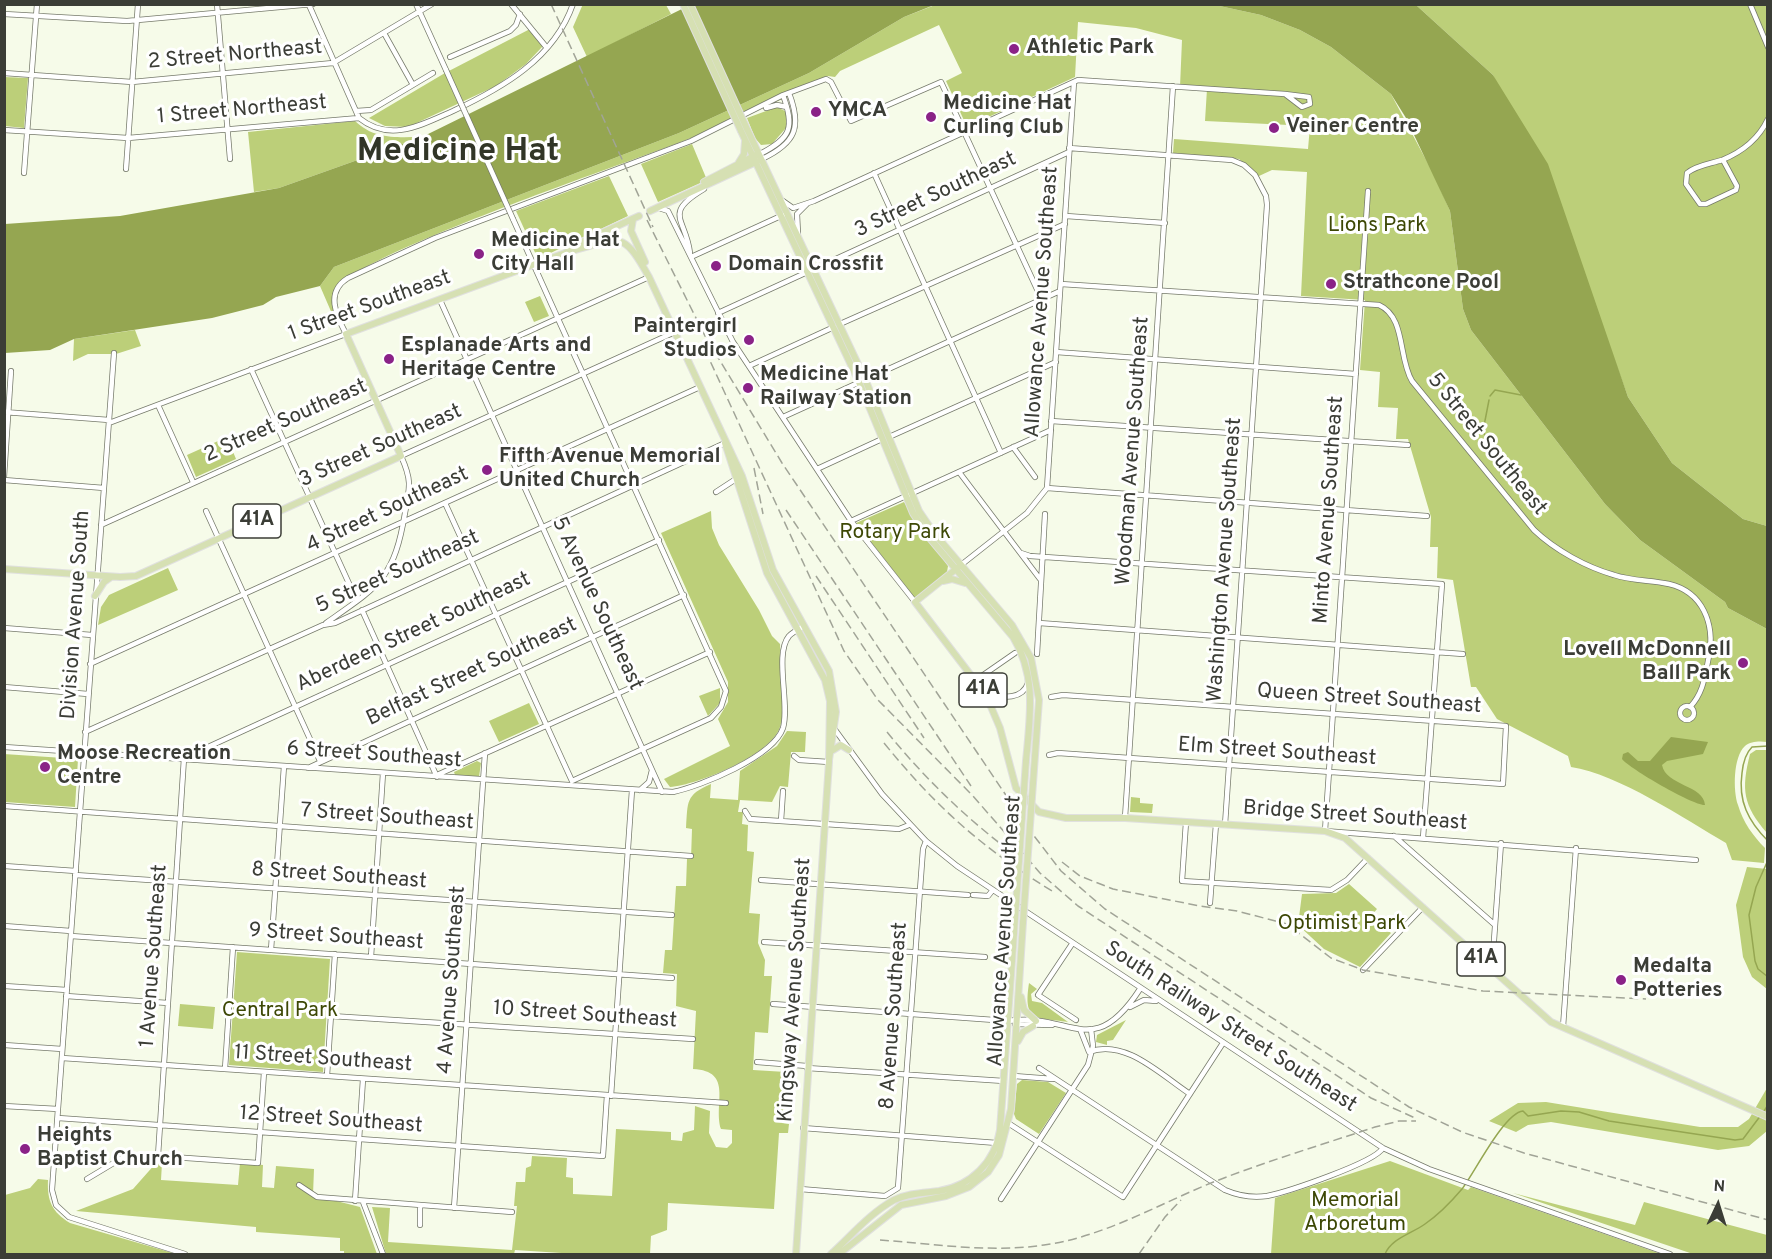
<!DOCTYPE html>
<html>
<head>
<meta charset="utf-8">
<style>
  body { margin:0 }
  #map { position:relative; width:1772px; height:1259px; overflow:hidden; background:#f6fbe9; font-family:Overpass,sans-serif }
  canvas { display:block }
  .frame { position:absolute; inset:0; border:6px solid #3b3d36; pointer-events:none }
  .north { position:absolute; left:1688px; top:1175px; width:60px; height:60px; -webkit-text-stroke:4px #fff; paint-order:stroke; rotate:4deg; font-size:16px; font-weight:700; line-height:24px; text-align:center; color:#3b3d36 }
  .north::after { content:''; display:block; margin:auto; width:21px; height:27px; background:#3b3d36; clip-path:polygon(50% 0,100% 100%,50% 72%,0 100%) }
</style>
</head>
<body>
<div id="map">
<canvas width="1772" height="1259"></canvas>
<div class="frame"></div>
<div class="north">N</div>
</div>
<script>
const context = document.querySelector('canvas').getContext('2d');
context.lineJoin = 'round';
function fill(path, color) { context.fillStyle = color; context.fill(path, 'evenodd'); }
function trace(path, color, width, dash) { context.strokeStyle = color; context.lineWidth = width; context.lineCap = dash ? 'butt' : 'round'; context.setLineDash(dash || []); context.stroke(path); }
function write(font, color, halo, rows, align = 'center') {
  context.font = font + ' Overpass,sans-serif'; context.lineWidth = 6; context.setLineDash([]); context.textBaseline = 'middle'; context.strokeStyle = halo; context.fillStyle = color; for (const [text, x, y, turn = 0] of rows) {
    context.save(); context.translate(x, y); context.rotate((+turn || 0) * Math.PI / 180); context.textAlign = isNaN(turn) ? turn : align; if (halo) context.strokeText(text, 0, 0); context.fillText(text, 0, 0); context.restore();
  }
}
fill(new Path2D(`
  M583,4L666,5L671,14L587,57L573,27Z
  M935,5H1215L1261,15L1300,30L1331,47L1391,94L1434,175L1450,211L1463,309L1471,330L1605,504L1640,540L1725,602L1728,608L1767,629V742C1760,741 1751,741 1745,746C1733,757 1733,791 1738,805C1743,822 1753,836 1765,848L1764,863L1732,860L1726,843C1685,819 1618,774 1571,767L1568,756L1497,719L1476,687H1471L1453,580L1437,578L1438,547H1430L1431,517L1408,439H1396L1398,408L1378,407L1380,372L1360,370L1365,300L1301,296L1307,172L1272,170L1259,176L1239,159L1173,153L1174,139L1308,149L1310,126L1205,121L1207,89L1180,87L1182,40L1136,28L1078,22L1075,77L967,127L946,81L962,73L939,25L840,71L835,77L828,76C784,100 737,119 691,138C637,160 349,256 333,292V316L320,286L334,267L679,133L809,73L904,17Z
  M1416,5H1767V526L1743,519L1672,463L1628,397L1600,320L1493,75Z
  M530,29L543,46L526,64L496,86L408,127L385,126L369,118L445,73Z
  M4,77L28,78L24,128L5,126Z
  M777,107L787,112L786,128L772,144L761,145L755,138L747,118Z
  M355,121C375,140 396,137 422,137L279,188L254,192L248,132Z
  M692,144L707,180L658,202L641,164Z
  M609,176L628,216L538,259L516,211Z
  M540,296L549,316L534,322L525,302Z
  M135,330L141,346L116,354H88L73,361L74,339Z
  M227,437L236,459L196,477L187,455Z
  M904,502L948,566L947,572L915,598L856,523Z
  M711,511L712,528L719,545L759,610L772,636L780,644C781,669 788,703 780,727C771,755 698,785 670,787L664,779L730,746L718,719L728,702V682L661,533Z
  M168,568L178,590L98,625L101,607L109,595Z
  M720,688V703L708,716L699,696Z
  M529,703L539,724L499,742L489,721Z
  M787,731L806,732L805,752H791L788,787L780,786L772,802L740,800L738,812H743L742,824L748,825L747,851L754,852L749,913L760,914L758,943L765,960L764,976H772L768,1033L755,1032L753,1070L786,1072L782,1123L789,1124L788,1133H779L774,1209L668,1203L667,1230L651,1236L650,1254H577L515,1250L514,1254H386L372,1207L390,1208L388,1242L512,1250L517,1206H514L516,1182H525L526,1168L531,1166L532,1156L567,1158L566,1177L573,1178V1194L612,1196L616,1129L671,1132V1140L682,1141L683,1133L694,1130L695,1106L710,1111L709,1133L716,1147L727,1148L732,1143V1130L721,1129C713,1104 734,1071 693,1069L696,1011L676,1006L677,974L663,973L665,950H672L676,886H686L687,859H691L692,829L686,828C688,802 685,795 711,784L710,798L738,800L740,771L777,746Z
  M1756,750H1767V833C1743,805 1741,790 1750,754Z
  M4,754L78,759L75,807L5,802Z
  M477,761L481,763L479,777L455,775L454,772Z
  M1131,797L1140,798V803L1153,804L1152,813L1130,812Z
  M1747,867L1767,869V989L1752,977L1743,957L1736,905Z
  M1349,884L1377,909L1371,916L1391,933L1360,967L1324,949L1298,925L1302,894L1336,893Z
  M237,952L330,959L323,1072L229,1065Z
  M1029,983L1037,989L1031,994L1032,1001L1042,1003L1068,1022C1035,1017 1023,1022 1029,983Z
  M180,1004L215,1007L213,1029L178,1026Z
  M1126,1020L1113,1040L1107,1041V1045L1096,1042L1097,1035Z
  M1022,1080L1048,1082L1066,1093L1039,1134L1016,1119L1014,1114L1017,1084Z
  M1767,1088V1131L1749,1146L1718,1150L1551,1122L1528,1125L1516,1132L1489,1121L1518,1103L1546,1102L1700,1127H1738L1749,1119Z
  M1390,1161L1468,1190L1471,1187L1661,1254H1271L1275,1198Z
  M156,1163H162L161,1180L238,1185L240,1163L263,1165L262,1187L274,1188L276,1166L314,1169L313,1195L360,1207L377,1254H344V1251H340V1238L256,1232V1227L76,1211L133,1189Z
  M38,1179L48,1180C47,1201 52,1212 70,1223L176,1254H5V1195L30,1188Z
  M1513,1193L1635,1225L1644,1202L1767,1235V1254H1693Z`), '#bccf79');
fill(new Path2D(`
  M690,5H934L904,17L809,73L679,133L334,267L320,286L276,297L263,305L212,318L74,339L50,350L5,353V224L120,216L279,188L422,137Z
  M1215,5H1416L1493,75L1548,164L1628,397L1672,463L1743,519L1767,526V629L1728,608L1725,602L1640,540L1605,504L1471,330L1463,309L1450,211L1406,118L1391,94L1331,47L1300,30L1261,15Z
  M1671,737L1708,742L1703,754L1667,761L1662,765C1666,786 1704,785 1705,805C1694,806 1630,769 1622,759L1623,754L1628,752L1638,761H1650Z`), '#95a651');
trace(new Path2D(`
  M1490,396L1495,390L1521,395
  M1489,400L1483,431L1490,445
  M1768,746L1752,747C1745,754 1743,763 1742,773C1738,801 1748,821 1768,841
  M1768,860L1756,887L1749,915L1755,961L1758,969L1768,977
  M1764,1111L1768,1105
  M1385,1254C1392,1238 1411,1234 1425,1224C1438,1215 1451,1202 1462,1189C1475,1172 1504,1113 1523,1111L1528,1116L1561,1111L1579,1112L1609,1121L1735,1140L1743,1139L1761,1115`), '#95a651', 1.5);
const minor = new Path2D(`
  M217,4L230,159
  M416,4L446,70
  M511,4L547,48
  M1750,4L1768,47
  M309,5L359,118C390,143 421,125 453,111C502,88 554,59 573,4
  M4,14L127,21L313,4
  M384,33L413,85
  M450,57L510,31L516,25L520,14
  M4,73L132,82L333,63L432,4
  M766,108L777,105L787,107
  M356,111L371,110L433,73
  M4,130L128,138L359,118
  M1069,148L1232,160L1244,165L1255,175L1266,196L1267,205L1225,825
  M760,154C791,138 795,128 783,95
  M762,159C796,143 802,127 789,93
  M1723,160L1737,186L1736,190L1706,204H1700L1686,184L1687,173C1697,165 1710,164 1722,160C1742,152 1759,138 1768,119
  M126,169L138,4
  M24,173L37,4
  M874,173L1001,453
  M1368,191L1325,831L1696,860
  M783,201L793,208L814,201L1078,80L1285,94L1302,107L1310,104L1309,97L1285,94
  M659,208L668,211L733,342L851,521L915,602
  M1066,216L1165,223
  M513,219L726,691L721,707L711,718L572,781
  M798,233L797,214L807,204
  M690,253C686,218 662,214 704,189
  M691,257L783,215
  M1061,284L1379,305C1406,317 1398,358 1412,381L1534,530C1555,550 1586,567 1614,575C1632,581 1651,580 1669,584C1703,592 1715,624 1709,656C1705,675 1704,692 1690,707
  M440,300L662,792
  M718,313L1069,152
  M840,324L1065,224
  M1056,352L1356,374
  M114,353L52,1190L56,1205L69,1217L185,1254
  M749,366L834,327
  M251,369L357,601
  M158,405L193,482
  M4,412L109,420
  M783,417L1060,291
  M1051,421L1408,445
  M109,423L346,334C336,315 325,292 348,278L435,238L691,141L783,95L826,79L831,82L851,121L941,82L1042,300
  M889,437L1056,362
  M1013,447L1035,477
  M817,469L882,439
  M959,472L1040,579
  M4,477L11,371
  M4,480L104,488
  M1047,488L1074,82
  M1047,488L1427,516
  M716,492L739,477
  M445,503L572,781
  M206,511L320,761
  M851,521L1051,430
  M101,525L649,277
  M1021,553L1030,556L1442,584L1423,838
  M961,565L1027,513L1047,488
  M362,610L437,777
  M326,623C379,586 394,579 405,513C410,487 412,480 401,456L675,332
  M1039,623L1463,654
  M4,628L92,635
  M1037,654L1045,514
  M90,664L700,387
  M976,680L1015,653
  M4,687L88,694
  M986,695C1001,697 1022,701 1028,683
  M1680 713a7 7 0 1 1 14 0a7 7 0 1 1-14 0Z
  M833,727L882,794L926,841L957,866L1383,1148L1429,1169L1670,1254
  M85,732L323,625L335,623L725,443
  M4,747L673,792C701,786 773,757 783,728C790,704 774,654 789,636C793,632 799,629 804,626
  M1049,755L1058,753L1503,784L1506,726L1063,695L1051,697
  M794,756L799,760L829,762
  M308,768L684,595
  M437,775L710,652
  M640,790L649,782L652,770
  M4,806L691,856
  M745,811L750,819L899,829L909,825
  M1125,818L1173,86
  M781,821L783,791
  M1186,822L1182,881L1331,890L1347,880L1368,858
  M1394,836L1495,925
  M4,866L76,871
  M75,875L672,915
  M761,880L968,895
  M973,895L988,896L992,891
  M1210,903L1216,824
  M4,926L71,931
  M71,936L672,978
  M764,942L985,957
  M1072,944L1038,995L1076,1020
  M271,950L284,766
  M371,957L383,773
  M1492,968L1501,843
  M1363,970L1423,907
  M4,986L67,990
  M66,996L168,1003
  M773,1004L1008,1021C1070,1011 1092,1063 1140,989
  M1130,1007L1144,1000L1156,1001
  M331,1016L693,1039
  M1015,1024L1052,1025
  M1563,1027L1576,848
  M1080,1029L1089,1052
  M4,1045L62,1049
  M1089,1052C1125,1038 1161,1075 1190,1094
  M62,1058L726,1103
  M757,1062L807,1066
  M807,1068L1004,1081
  M1039,1068L1225,1190C1239,1196 1253,1198 1267,1196C1287,1192 1374,1163 1383,1148
  M225,1069L233,947
  M327,1076L335,954
  M1014,1076L1053,1079
  M611,1096L632,790
  M4,1106L58,1109
  M58,1118L603,1156L607,1095
  M1008,1123L1123,1197L1223,1043
  M803,1128L997,1143
  M158,1156L184,758L659,540
  M87,1179L122,1158L158,1156L258,1163L264,1072
  M299,1185L317,1197L512,1212
  M800,1189L885,1196L898,1188L923,849L926,841
  M1001,1199L1088,1065L1093,1046L1091,1029
  M355,1201L363,1079
  M363,1202L383,1254
  M454,1208L485,753
  M420,1225V1206`);
const major = new Path2D(`
  M747,129L865,379L919,511L934,533L1012,625L1031,658L1039,700L1032,797
  M741,131L859,382L913,513L928,536L1013,637C1037,676 1030,717 1026,761
  M739,162L744,154L745,141
  M704,182L756,155
  M650,211L758,161
  M633,219L631,231L645,262
  M571,251C621,238 622,229 649,277L742,476L773,570L829,671L836,712L829,760
  M725,443L767,573L825,680L830,701L829,762L796,1254
  M961,565L915,602L986,695L1000,728L1016,788L1039,812L1066,818H1125L1325,831L1345,838L1551,1022L1768,1117
  M4,569L120,577L136,576L401,456L346,334L565,253L584,241L639,216
  M943,581L952,579L965,583
  M95,596L104,582L111,577
  M833,750L841,745L849,750
  M1021,997L1024,1010L1036,1021
  M1018,1041L1023,1032L1033,1026
  M831,1254C850,1237 870,1213 894,1200C908,1193 924,1193 939,1191C971,1186 995,1162 1000,1130L1014,933
  M839,1254L901,1205L946,1196L969,1187L988,1172L999,1155L1011,1109L1023,922`);
trace(minor, '#767a6b', 6);
trace(major, '#e0e0df', 8);
trace(minor, '#fff', 4.5);
trace(major, '#d6e0b3', 6);
trace(new Path2D(`
  M551,4L653,227
  M647,220L705,336L782,463L1028,828L1061,871L1105,909L1409,1107L1462,1132L1524,1153L1768,1220
  M705,350L844,651L878,700L973,796L1040,873L1078,906L1371,1098L1415,1118
  M754,468L763,514
  M786,510L971,786
  M816,576L924,738
  M887,732C926,780 969,821 1019,858
  M884,743C937,808 981,847 1052,891
  M1062,862L1080,876L1113,889L1200,906L1237,911L1287,924L1331,958L1363,970L1483,991L1646,999
  M880,1240C934,1244 991,1253 1044,1245C1103,1237 1157,1205 1211,1183C1264,1162 1321,1145 1375,1127L1399,1121H1416
  M1139,1254L1165,1217L1181,1200`), '#a1a497', 1.5, [9, 4.5]);
const minorBridge = new Path2D(`
  M446,70L513,219`);
const majorBridge = new Path2D(`
  M683,4L741,131
  M690,4L747,129
  M1023,922L1032,797
  M1014,933L1026,761`);
trace(minorBridge, '#767a6b', 6, []);
trace(majorBridge, '#e0e0df', 8, []);
trace(minorBridge, '#fff', 4.5);
trace(majorBridge, '#d6e0b3', 6);
for (const [x, y, r, color] of [
  [1014,49,6,"#8a2287"],
  [816,112,6,"#8a2287"],
  [931,117,6,"#8a2287"],
  [1274,128,6,"#8a2287"],
  [479,254,6,"#8a2287"],
  [716,266,6,"#8a2287"],
  [1331,284,6,"#8a2287"],
  [749,340,6,"#8a2287"],
  [389,359,6,"#8a2287"],
  [748,388,6,"#8a2287"],
  [487,470,6,"#8a2287"],
  [1743,663,6,"#8a2287"],
  [45,767,6,"#8a2287"],
  [1621,980,6,"#8a2287"],
  [25,1149,6,"#8a2287"]
]) { const dot = new Path2D(); dot.arc(x, y, r, 0, 2 * Math.PI); context.fillStyle = color; context.fill(dot); trace(dot, '#fff', 2); }
for (const [x, y, w] of [
  [257,521,48],
  [983,690,48],
  [1481,959,48]
]) { const box = new Path2D(); box.roundRect(x - w / 2, y - 17, w, 34, 4.5); context.fillStyle = '#fff'; context.fill(box); trace(box, '#3b3d36', 1.5); }
write('bold 20px', '#3b3d36', null, [
  ["41A",257,521],
  ["41A",983,690],
  ["41A",1481,959]
]);
write('bold 21px', '#3b3d36', '#fff', [
  ["Athletic Park",1026,49],
  ["Medicine Hat",943,105],
  ["Curling Club",943,129],
  ["YMCA",828,112],
  ["Veiner Centre",1286,128],
  ["Medicine Hat",491,242],
  ["City Hall",491,266],
  ["Domain Crossfit",728,266],
  ["Strathcone Pool",1343,284],
  ["Paintergirl",737,328,"right"],
  ["Studios",737,352,"right"],
  ["Esplanade Arts and",401,347],
  ["Heritage Centre",401,371],
  ["Medicine Hat",760,376],
  ["Railway Station",760,400],
  ["Fifth Avenue Memorial",499,458],
  ["United Church",499,482],
  ["Lovell McDonnell",1731,651,"right"],
  ["Ball Park",1731,675,"right"],
  ["Moose Recreation",57,755],
  ["Centre",57,779],
  ["Medalta",1633,968],
  ["Potteries",1633,992],
  ["Heights",37,1137],
  ["Baptist Church",37,1161]
], 'left');
write('21px', '#3b3d36', '#fff', [
  ["2 Street Northeast",235,56,-5],
  ["1 Street Northeast",242,111,-5],
  ["3 Street Southeast",936,196,-25],
  ["Allowance Avenue Southeast",1043,302,-86],
  ["1 Street Southeast",370,307,-20],
  ["2 Street Southeast",286,422,-24],
  ["5 Street Southeast",1486,445,51],
  ["3 Street Southeast",381,447,-24],
  ["Woodman Avenue Southeast",1134,451,-86],
  ["Minto Avenue Southeast",1330,510,-86],
  ["4 Street Southeast",388,511,-25],
  ["Washington Avenue Southeast",1226,560,-86],
  ["5 Street Southeast",398,573,-24],
  ["5 Avenue Southeast",596,604,65],
  ["Division Avenue South",77,615,-86],
  ["Aberdeen Street Southeast",414,633,-25],
  ["Belfast Street Southeast",472,673,-25],
  ["Queen Street Southeast",1369,700,4],
  ["Elm Street Southeast",1277,753,4],
  ["6 Street Southeast",374,756,4],
  ["Bridge Street Southeast",1355,817,4],
  ["7 Street Southeast",387,818,4],
  ["8 Street Southeast",339,877,4],
  ["Allowance Avenue Southeast",1006,931,-86],
  ["9 Street Southeast",336,938,4],
  ["1 Avenue Southeast",155,956,-86],
  ["4 Avenue Southeast",453,980,-86],
  ["Kingsway Avenue Southeast",796,990,-86],
  ["10 Street Southeast",585,1016,4],
  ["8 Avenue Southeast",895,1016,-86],
  ["South Railway Street Southeast",1230,1028,33],
  ["11 Street Southeast",323,1060,4],
  ["12 Street Southeast",331,1121,4]
]);
write('21px', '#3d4805', '#fff', [
  ["Lions Park",1377,227],
  ["Rotary Park",895,534],
  ["Optimist Park",1342,925],
  ["Central Park",280,1012],
  ["Memorial",1355,1202],
  ["Arboretum",1355,1226]
]);
write('bold 33px', '#313527', '#fff', [
  ["Medicine Hat",458,153]
]);
</script>
</body>
</html>
